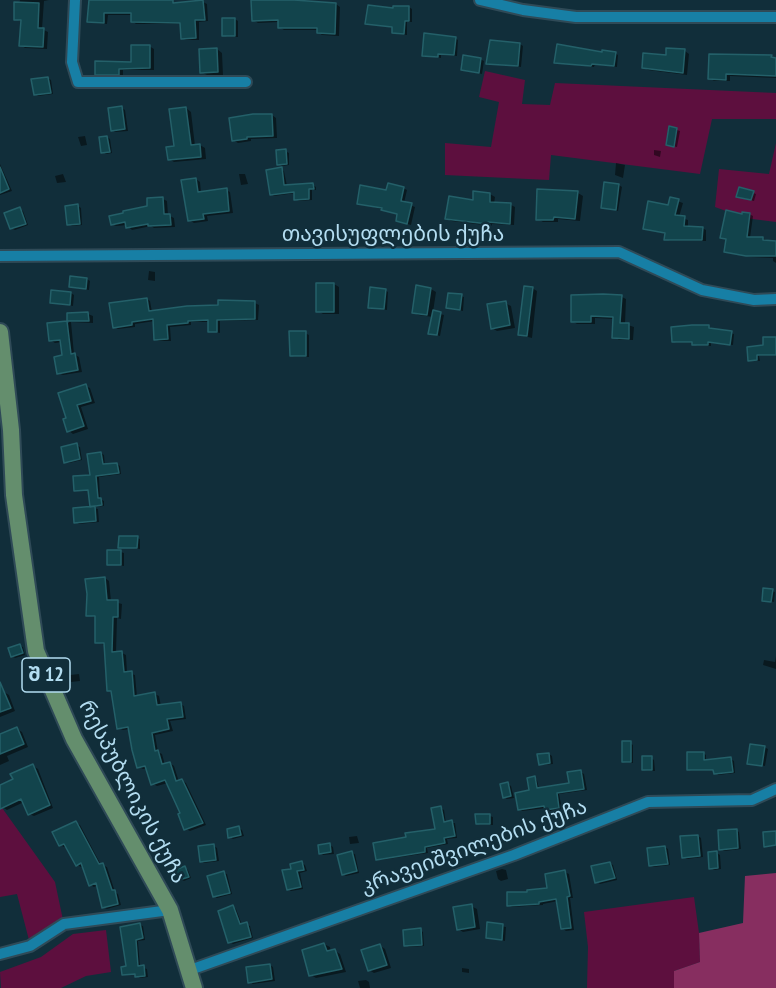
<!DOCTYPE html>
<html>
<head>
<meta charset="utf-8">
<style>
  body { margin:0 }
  canvas { display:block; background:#112e3a }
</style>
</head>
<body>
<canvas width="776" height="988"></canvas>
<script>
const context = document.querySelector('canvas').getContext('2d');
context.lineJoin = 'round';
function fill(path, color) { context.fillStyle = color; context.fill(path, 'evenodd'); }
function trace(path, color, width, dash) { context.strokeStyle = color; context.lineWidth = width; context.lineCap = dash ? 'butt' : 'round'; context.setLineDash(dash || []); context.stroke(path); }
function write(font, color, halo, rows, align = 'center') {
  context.font = font + ' "PT Sans Narrow","Noto Sans Georgian",sans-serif'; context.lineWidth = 5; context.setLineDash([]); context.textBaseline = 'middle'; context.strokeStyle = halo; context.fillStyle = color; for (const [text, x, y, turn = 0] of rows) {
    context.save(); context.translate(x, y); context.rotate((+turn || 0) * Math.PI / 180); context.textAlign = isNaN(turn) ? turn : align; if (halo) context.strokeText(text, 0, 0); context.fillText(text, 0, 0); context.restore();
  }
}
fill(new Path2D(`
  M485,71L525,80L522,104L550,105L555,83L776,93V119H712L700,174L551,155L549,180L445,175V143L491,147L499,102L479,97Z
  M776,143V222L745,218L715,207L719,169L769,174Z
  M0,805L55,882L63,920L29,940L17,894L0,897Z
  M694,897L699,933L700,962L674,971V988H587L588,947L584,912Z
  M106,930L111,972L86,976L61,988H1L0,972L41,957L73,934Z`), '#5d0f3e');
fill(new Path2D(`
  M776,873V988H674V971L700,962L699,933L743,923L745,876Z`), '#872e60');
fill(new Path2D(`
  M20,0H49L44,1L42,29L48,32L47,49L25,48L21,45L22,22L15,19Z
  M90,0L173,1L177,4L203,2L207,4L208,21L199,22V40H186L182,38V24H136L132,21V15H108L107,24L93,23L89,21Z
  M336,4L340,7L339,36L322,35L318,32V30H284L279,27V22L258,23L253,20Z
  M409,7L412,9V22H407V35L397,34L394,33V28L367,23L394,9Z
  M235,19L238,21V37H227L224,35Z
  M455,38L458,40L457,56L441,55V58L424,55Z
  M520,44L523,46L521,67L488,63Z
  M149,46L154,49V70H123V76H101L97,74L133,63Z
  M217,49L222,53L223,75H207L201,72Z
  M576,50L615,53L618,55L617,67L595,64L594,67L556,62Z
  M685,51L689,54L687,75L648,70L643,67Z
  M771,57L776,59V78L730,76V81H714L709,78Z
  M480,59L484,61L482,74L462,70Z
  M48,78L51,80L53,94L38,96L35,94Z
  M122,108L125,110L128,131L115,132L112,130Z
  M186,108L191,112L195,146L200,145L205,148L206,159L174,162L169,159L176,148Z
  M272,115L276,118L277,138L251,139V141L238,143L233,140L231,119Z
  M671,128L680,131L677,147L668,145Z
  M85,136L87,145L81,146L78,137Z
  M107,137L110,139L112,153L106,154L103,152Z
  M654,150L661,151L660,157L654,155Z
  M285,151L289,153V165L282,166L279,164Z
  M616,163L625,165L623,178L615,175Z
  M0,164L12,191L0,195Z
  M281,169L284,171L287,186L313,185L316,187V190H312V200L299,201L296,199V193L274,196L271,194Z
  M63,174L66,182L57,183L55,176Z
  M239,174H245L248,184L241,185Z
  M196,179L200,182L201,193L226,190L230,192L233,213L207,216L208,221L194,223L189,220Z
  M619,185L622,187L618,211L603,207Z
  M403,188L407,190L404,203L415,207L411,225L397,221L399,214L359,203L387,191Z
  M578,193L583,196L580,221L558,219V222H543L538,219Z
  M753,193L756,194L754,201L741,198Z
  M490,194L495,197L494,204L511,205L515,207L514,225L492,224V226L451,221L446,218Z
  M163,199L167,201L168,215L174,218L175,227L154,228L151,226L132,230L127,225L116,226L112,224L149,208Z
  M671,199L683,203L679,217L688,220V228H702L706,230V241H670L666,239V234L645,228L669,207Z
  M78,206L81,208L82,225L72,226L69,224Z
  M20,209L23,211L28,225L15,230L11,228Z
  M749,214L753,216L750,238H762L776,243V263L773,261V258L751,257L726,251L727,239L722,237L743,216Z
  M149,271L155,272V281L148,280Z
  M87,279L90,281L89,290L71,287Z
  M334,284L339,287V314H323L318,311Z
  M417,287L431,289L436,292L433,312L444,315L440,336L430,333L433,317L418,315L413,312Z
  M532,288L537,291L532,338L520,335Z
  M385,290L388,292L387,310L370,307Z
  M71,293L74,295L73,306L52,302Z
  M461,296L464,297L463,311L448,308Z
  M622,297L626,299L625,324L634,327L633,340H619L614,337V319L595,318V324H577L572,321Z
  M147,299L150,301L152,312L220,307V302L255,303L259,305L258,320L220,321V333L210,331V322H191V325L170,327L171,341H159L155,339V321L135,324V327L118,329L114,327Z
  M505,303L511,306L515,328L497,331L492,328Z
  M69,314H88L93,316V323L71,322L74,354L79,357L82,372L63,375L58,373L63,356L62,342L55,343L50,340L49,325L69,323Z
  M708,327L734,334L733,345L711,343V346H697L694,343H676L673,341Z
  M305,333L309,335V357H294L291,355Z
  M776,338V356H759L760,361L749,360Z
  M85,386L90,388L95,403L81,407L88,429L73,434L69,431L65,420Z
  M76,445L80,447L82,460L69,463L66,462Z
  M101,453L104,455L105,466L117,464L120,466L121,474L99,477L100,499L104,501V506L95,507L90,491L75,490L91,476Z
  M94,508L98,509L99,522L79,524L76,522Z
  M137,538L140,539V549L120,547Z
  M121,552L124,553V566L108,564Z
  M105,578L109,581L111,601L122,604L121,619L117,618L116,653H122L126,655L127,673L135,675L137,697L155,694L159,696L161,706L180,704L184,706L186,719L170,721L173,731L155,735L158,752L162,754L165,765L170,763L174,766L179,782L182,780L186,783L206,825L190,831L186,829L182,814L168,783L157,786L153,784L148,768L143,769L139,767L130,729L123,730L119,728L112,692L109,690L105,645L96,642L97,618L88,615Z
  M772,591L775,592L774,602L764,600Z
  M19,645L23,647L25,655L15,658L12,656Z
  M776,656V669L763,665L764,660L775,662Z
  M79,674L80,681L71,682L70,675Z
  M4,692L9,695L15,711L0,717V694Z
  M17,729L22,732L28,747L7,756L9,761L0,765V736Z
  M630,743L633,745V763H626L623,762Z
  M764,747L768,749L765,766L749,763Z
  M703,753L706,755V761L731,759L734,761L735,773L718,775L715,771H691L688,769Z
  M549,754L552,756L553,764L543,765L540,764Z
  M651,758L654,760L655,771H647L644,770Z
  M33,766L38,769L53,808L34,816L29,814L24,802L7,810L2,807L0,803V788Z
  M581,772L584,774L587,790L559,794L562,809L550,811L546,808L522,811L519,809L531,792L534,778L537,780L539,789L571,784Z
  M508,784L511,786L514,798L507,799L504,797Z
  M441,808L444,810L446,823H455L457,838L447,839L448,844L427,848L428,853L381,860L378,859L437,830Z
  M490,816L493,817V825H480L477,823Z
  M76,823L80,825L101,865L107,867L115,892L118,894L121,905L107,909L103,907L98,885L94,887L90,885L84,866L81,867L77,865L67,846L64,847L60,845Z
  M239,828L242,830L244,836L233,839L230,837Z
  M736,830L739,832L741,849L724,851L721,849Z
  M357,836L359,843L350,844L349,837Z
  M698,836L701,838L703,857L687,859L683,857Z
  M330,845L333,847L334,854L323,855L320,853Z
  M214,846L217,848L219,861L204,863L201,861Z
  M665,847L668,849L670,865L654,867L651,866Z
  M352,853L355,854L359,873L346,876L343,874Z
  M717,853L720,855L721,869L714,870L711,868Z
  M302,863L305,865L307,871L300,873L303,889L291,891L288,889L292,870Z
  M610,863L613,865L617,880L600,884L597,882Z
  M185,868L188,870L191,878L184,881L180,879Z
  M502,869L506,870L508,879L501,881L498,879L496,871Z
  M565,872L569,874L573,898H570L574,930L566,931L562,928L558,901L543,904V905L512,907L508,905L529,894L549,890Z
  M224,873L227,874L232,894L217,898L214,896Z
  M471,906L477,909L480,929L463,932L458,929Z
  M233,907L236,909L242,925L246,924L250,926L253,938L233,944L230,942Z
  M489,924L506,927L505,941L487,937Z
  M140,925L143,926L145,940L138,941L140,967L147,969L148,977L140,978L136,975L123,974Z
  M420,930L423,932L424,946L409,947L405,945Z
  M324,944L330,947L331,952L335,951L340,954L346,972L316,978L311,975Z
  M379,945L385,949L391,968L374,973L369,970Z
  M270,965L273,967L275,981L253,984L250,982Z
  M462,968L469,969V973L462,972Z
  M366,980L369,982L370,988H360L358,981Z`), '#0007');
const building = new Path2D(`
  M89,0H173V3L203,0L205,20H195L196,38L181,39L180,23L131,22V13H104V23L87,22Z
  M251,0H294L336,3L335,34L317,33V28H278V20L252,21Z
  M14,2L39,3L38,28H44L43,47L19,46L21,20H14Z
  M368,5L393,8V6H409V21H405L404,34L392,33V27L365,24Z
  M222,18H235V36H222Z
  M424,33L456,37L454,55L438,54V57L422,56Z
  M490,40L520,43L518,66L486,64Z
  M557,44L602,52V50L616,52L614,66L592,64L591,66L554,63Z
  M131,45H150V68L119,69V75H95V61L131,62Z
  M217,48L218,72L200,73L199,49Z
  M666,48L685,49L683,73L642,68L643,53L666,55Z
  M709,54L772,55L771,57L776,58V76L726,74V80L708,79Z
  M463,55L481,58L479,73L461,70Z
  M48,77L51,93L34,95L31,79Z
  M122,106L125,129L111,131L108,108Z
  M186,107L191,145L200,144L201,157L168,160L166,147L174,146L169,109Z
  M253,114H272L273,136L247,137V139L232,141L229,118Z
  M669,126L677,128L674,147L666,145Z
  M107,136L110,152L101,153L99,137Z
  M286,149L287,164L277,165L276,150Z
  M0,167L9,189L0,193Z
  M282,167L284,185L313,183L314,189H309V199L294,200V192L270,195L266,170Z
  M196,178L198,192L227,188L229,211L203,214L204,219L188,221L181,180Z
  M604,182L619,184L616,210L601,208Z
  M388,183L404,187L401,201L412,203L407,224L396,221L397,214L381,210L382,208L357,204L360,185L386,190Z
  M739,187L754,191L751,200L736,197Z
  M537,189L578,191L575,219L554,217L553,220H536Z
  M473,191L490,193V202L511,203L510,224L488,222V224L445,219L449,196L473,200Z
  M163,197L164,214H170L171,225L148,226V224L126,228L125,222L111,225L109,216L123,213V211L147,206V198Z
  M670,197L679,199L675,215L685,216L684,226L703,227L702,240H664L665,233L643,229L648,201L668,205Z
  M78,204L80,224L67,225L65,206Z
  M20,207L26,224L10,229L4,213Z
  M726,210L742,214V212L750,213L747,237H763V240L776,241V256H746L724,252L726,239L720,238Z
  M70,276L87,278L86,289L69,287Z
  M316,283H334V312H316Z
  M416,285L431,288L427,315L412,313Z
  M524,286L533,287L527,336L518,335Z
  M370,287L386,289L384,309L368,308Z
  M51,290L71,292L70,305L50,303Z
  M448,293L462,294L460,310L446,308Z
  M603,294L622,295L620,323H629V339L612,338L613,317L591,316V322H571V295Z
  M147,298L149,311L187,306L218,305V300L255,301V319L217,320V332H208V320L188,321V323L167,325L168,339L154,340L153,319L132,322V325L113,328L109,303Z
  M506,301L510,325L491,329L487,304Z
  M433,310L441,312L437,335L428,334Z
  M88,312L89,321H67V313Z
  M67,321L71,354L75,353L78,370L57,374L54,357L62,355L60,340L49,341L47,323Z
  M692,325H709V328L732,331L730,345L708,342V345H692V342H672L671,327Z
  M289,331H306V356H290Z
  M763,337H776V355H757V360L748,361L747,347L763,345Z
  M86,384L91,401L77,405L84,426L67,432L63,419L66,418L58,393Z
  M77,443L80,459L64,463L61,447Z
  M101,452L103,464L117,463L119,473L96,476L98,498H101L102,505L90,507L88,490L74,491L73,476L90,475L87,454Z
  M95,506L96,521L74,523L73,508Z
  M119,536H138L137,548H118Z
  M107,550H121V565H107Z
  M105,577L107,600H118V617H113L112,652L122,651L124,672L132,671L134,696L155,692L157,705L181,702L183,717L167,719L169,729L152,733L155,751L158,750L162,764L170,762L176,781L182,779L203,823L184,830L178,814L180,813L165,780L151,785L145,766L137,768L132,750L128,727L117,729L111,691H107L104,643H95V616H86L87,594L85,579Z
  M763,588L773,589L771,602L762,601Z
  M20,644L23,653L11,657L8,648Z
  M0,682L11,708L0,712Z
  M17,727L24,744L0,754V734Z
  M622,741H631V762H622Z
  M750,744L765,746L762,766L747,764Z
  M687,752H704V760L731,757L733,772L714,774L713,770H687Z
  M549,753L550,763L539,765L537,754Z
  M642,756H652V770H642Z
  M33,764L50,805L28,815L21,799L0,809V785L13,779L10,774Z
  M581,770L584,789L557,793L559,808L545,810L544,806L518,810L515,793L529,790L527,778L535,776L537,788L569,783L567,772Z
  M508,782L511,796L503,798L500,784Z
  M441,806L444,822L452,820L455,836L444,838L445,843L425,847V852L376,860L373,843L406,837L405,833L435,829L431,808Z
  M475,814H490V824H476Z
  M76,821L99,864L103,863L112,890H115L118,904L102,908L96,883L89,886L81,863L76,866L64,844L59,846L52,832Z
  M239,826L241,835L228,838L227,829Z
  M737,829L738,848L719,850L718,830Z
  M776,831V845L764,847L763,832Z
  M698,835L700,856L682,858L680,836Z
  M330,843L331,852L319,854L318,845Z
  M214,844L216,860L200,862L198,846Z
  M665,846L668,864L649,866L647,848Z
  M352,851L357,871L342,875L337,855Z
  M717,851L718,868L709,869L708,852Z
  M302,861L304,870L297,871L301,887L287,890L282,870L291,869L290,864Z
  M610,862L615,878L595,883L591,866Z
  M185,866L189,877L179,880L175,870Z
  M565,870L570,896L567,897L571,928L561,929L556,899L539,902V904L507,906V892H527V890L547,888L545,874Z
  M224,871L230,893L213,897L207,876Z
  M472,904L475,927L457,930L453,907Z
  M233,905L240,924L247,922L251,937L228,943L218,911Z
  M487,922L503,924L502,940L486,938Z
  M140,923L143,938L136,940L138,966L144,965L145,976L135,977V974L122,975L121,967L126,966L120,927Z
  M421,928L422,945L404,946L403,930Z
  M324,943L327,951L335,949L342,969L309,976L302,950Z
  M380,944L387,965L368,971L361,950Z
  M270,964L272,979L248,983L246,967Z`);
fill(building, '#12444c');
trace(building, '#246069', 1.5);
const street = new Path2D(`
  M75,0L72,62L78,82H246
  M480,0L523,10L576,17H776
  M0,256L619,252L702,290L754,300L776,299
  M0,954L30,946L64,924L170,910
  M190,970L514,855L648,802L752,800L776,789`);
const primary = new Path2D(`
  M0,332L11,430L14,495L36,651L74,739L170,910L194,988`);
trace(street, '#2f4a57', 14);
trace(primary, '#2f4a57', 20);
trace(street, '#177fa5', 10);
trace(primary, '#648e6d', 16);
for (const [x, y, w] of [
  [46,675,48]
]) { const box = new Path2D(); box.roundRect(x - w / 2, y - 17, w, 34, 4.5); context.fillStyle = '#112e3a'; context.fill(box); trace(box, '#b3ddf1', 1.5); }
write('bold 20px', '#b3ddf1', null, [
  ["შ 12",46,675]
]);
write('21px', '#b3ddf1', '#112e3a', [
  ["თავისუფლების ქუჩა",393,235],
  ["რესპუბლიკის ქუჩა",132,792,62],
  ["კრავეიშვილების ქუჩა",474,847,-20]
]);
</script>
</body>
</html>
